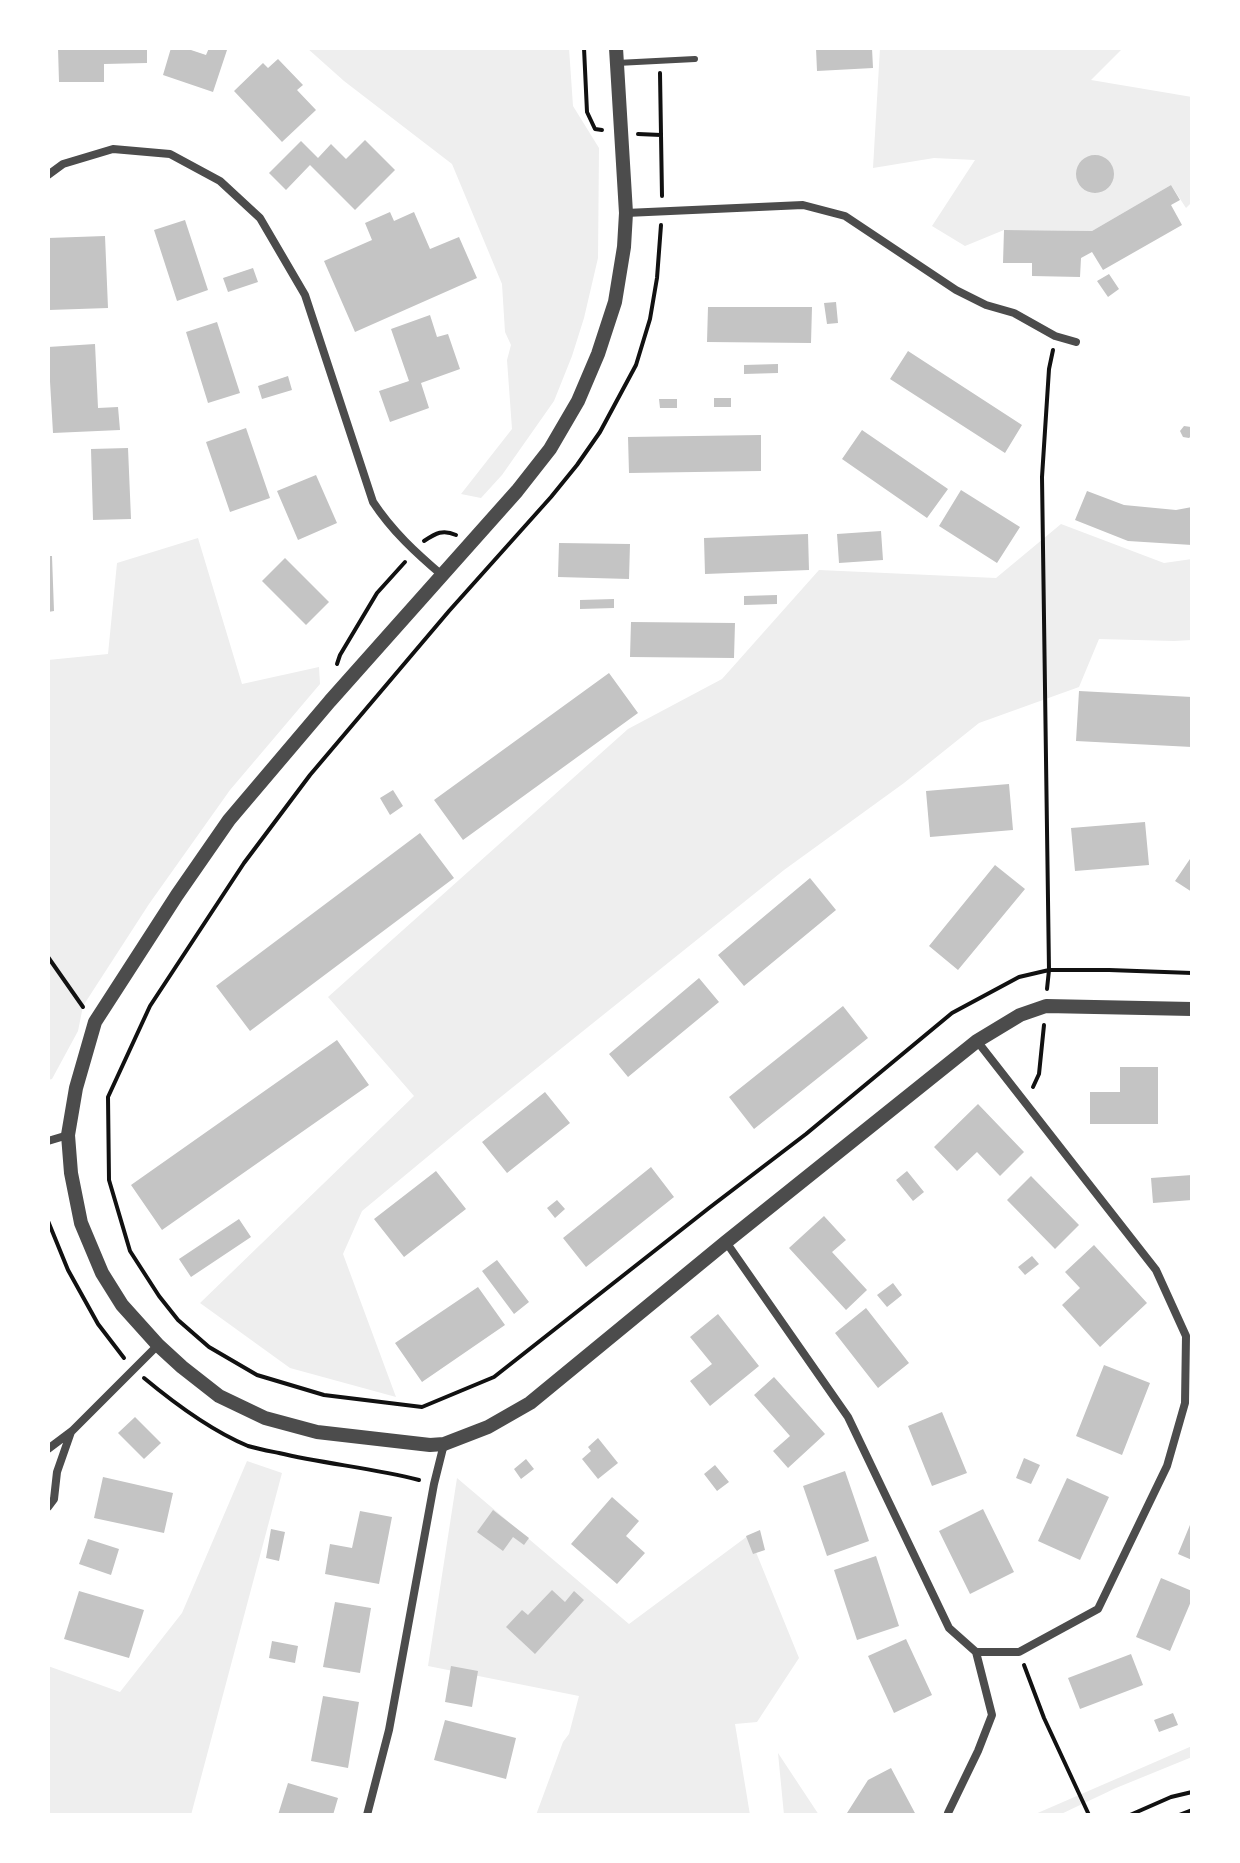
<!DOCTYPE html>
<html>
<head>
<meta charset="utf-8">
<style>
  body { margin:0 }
  #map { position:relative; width:1240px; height:1863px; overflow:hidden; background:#fff; font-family:Commissioner,sans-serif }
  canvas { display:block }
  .frame { position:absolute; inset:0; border:50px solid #fff; pointer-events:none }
</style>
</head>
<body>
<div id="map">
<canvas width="1240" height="1863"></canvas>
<div class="frame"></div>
</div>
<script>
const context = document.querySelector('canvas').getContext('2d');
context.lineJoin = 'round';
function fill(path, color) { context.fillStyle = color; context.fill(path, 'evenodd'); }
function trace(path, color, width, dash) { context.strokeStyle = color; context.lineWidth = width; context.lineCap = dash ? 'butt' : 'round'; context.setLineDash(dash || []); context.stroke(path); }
fill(new Path2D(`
  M307,48H569L573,106L599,148L598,258L584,318L572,356L554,401L502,475L481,498L461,494L512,429L507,360L511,345L505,332L502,284L452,164L344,81Z
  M880,48H1123L1091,80L1192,97V202L1186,208L1171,185L1092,231L1004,230L965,246L932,226L975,160L934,158L873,168Z
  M1061,524L1164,563L1192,559V640L1174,641L1099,639L1079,687L979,723L904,783L784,870L467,1124L362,1211L343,1254L396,1397L290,1368L200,1303L414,1096L328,997L628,729L722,679L819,570L996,578Z
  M198,538L242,684L319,667L320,684L230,790L149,904L83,1006L78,1031L52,1079L48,1080V660L108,654L117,563Z
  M247,1461L282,1473L191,1815H48V1666L120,1692L182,1613Z
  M457,1478L629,1624L749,1535L799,1658L757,1722L735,1724L750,1815H536L563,1742L569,1734L579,1696L428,1666Z
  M1192,1746V1757L1116,1788L1059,1815H1033Z
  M778,1753L819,1815H784Z`), '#eee');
fill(new Path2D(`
  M58,48H147V63L104,64V82H59Z
  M171,48H185L206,55L209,48L227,50L213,92L163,75Z
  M816,48H872L873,68L817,71Z
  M278,59L303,85L297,90L316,110L282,142L234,91L263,63L268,68Z
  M365,140L395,170L355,210L310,165L286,190L269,173L301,141L318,158L331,144L346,159Z
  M1076 174a19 19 0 1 1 38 0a19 19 0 1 1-38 0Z
  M1171,185L1180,200L1171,205L1182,225L1103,270L1092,252L1081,258L1080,277L1032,276V263H1003L1004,230L1092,231Z
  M390,212L394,221L414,212L430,249L459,237L477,278L355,332L324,261L372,240L365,223Z
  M185,220L208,290L177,301L154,230Z
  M105,236L108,308L49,310L48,238Z
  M253,268L258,282L228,292L223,278Z
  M1109,274L1119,289L1108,297L1097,281Z
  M836,302L838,323L827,324L824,303Z
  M708,307H812L811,343L707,342Z
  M430,315L437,337L448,334L460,369L421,383L429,408L390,422L379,391L409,381L391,329Z
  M217,322L240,393L208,403L186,332Z
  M95,344L98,408L118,407L120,430L53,433L48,347Z
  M908,351L1022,425L1005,453L890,379Z
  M778,364V373L744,374V365Z
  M288,376L292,390L262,399L258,386Z
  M714,398H731V407H714Z
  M659,399H677V408H660Z
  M1184,426L1191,427L1192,429V435L1189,438L1183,437L1180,431Z
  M246,428L270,498L230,512L206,442Z
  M862,430L948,489L927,518L842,459Z
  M761,435V471L629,473L628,437Z
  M128,448L131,519L93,520L91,449Z
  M316,475L337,523L298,540L277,491Z
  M961,490L1020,527L997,563L939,526Z
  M1087,491L1124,505L1176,510L1192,507V545L1128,541L1075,520Z
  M881,531L883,560L839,563L837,534Z
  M808,534L809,570L705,574L704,538Z
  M559,543L630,544L629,579L558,577Z
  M48,556H52L54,611L48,612Z
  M285,558L329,602L306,625L262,581Z
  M777,595V604L744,605V596Z
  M614,599V608L580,609V600Z
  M631,622L735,623L734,658L630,657Z
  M609,673L638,713L463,840L434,800Z
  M1079,691L1192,697V747L1076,741Z
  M1009,784L1013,830L930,837L926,791Z
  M393,790L403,806L390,815L380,798Z
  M1145,822L1149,865L1075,871L1071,828Z
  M420,833L454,878L250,1031L216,986Z
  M1192,856V892L1175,881Z
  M995,865L1025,889L958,970L929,946Z
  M810,878L836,910L744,986L718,955Z
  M699,978L719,1002L628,1077L609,1054Z
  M843,1006L868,1038L754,1129L729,1097Z
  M337,1040L369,1085L162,1230L131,1185Z
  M1120,1067H1158V1124H1090V1092H1120Z
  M545,1092L570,1123L507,1173L482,1142Z
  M978,1104L1024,1152L1000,1176L977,1152L957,1171L934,1147Z
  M651,1167L674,1197L586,1267L563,1238Z
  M436,1171L466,1209L404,1257L374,1219Z
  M907,1171L924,1192L913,1201L896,1180Z
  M1192,1175V1200L1153,1203L1151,1178Z
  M1031,1176L1079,1225L1055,1249L1007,1200Z
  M557,1200L565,1209L555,1218L547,1208Z
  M824,1216L846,1240L832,1252L867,1290L846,1310L789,1248Z
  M239,1219L251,1237L191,1277L179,1259Z
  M1094,1245L1147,1303L1100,1347L1062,1305L1080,1288L1065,1272Z
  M1032,1256L1039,1264L1025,1275L1018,1267Z
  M497,1260L529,1302L514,1314L482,1271Z
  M893,1283L902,1295L887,1307L877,1295Z
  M478,1287L505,1325L422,1382L395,1343Z
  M866,1308L909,1363L878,1388L835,1333Z
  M718,1314L759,1366L710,1406L690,1381L712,1364L690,1337Z
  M1104,1365L1150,1383L1122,1455L1076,1436Z
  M774,1377L825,1434L788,1468L773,1451L790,1436L754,1395Z
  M942,1412L967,1473L932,1486L908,1426Z
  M135,1417L161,1443L144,1459L118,1433Z
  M598,1438L618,1463L598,1479L582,1459L591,1451L588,1447Z
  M1024,1458L1040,1465L1031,1484L1016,1478Z
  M526,1459L534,1469L521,1479L514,1469Z
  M715,1465L729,1482L717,1491L704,1474Z
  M845,1471L869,1541L827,1556L803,1486Z
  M103,1477L173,1493L164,1533L94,1518Z
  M1067,1478L1109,1497L1080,1560L1038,1541Z
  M612,1497L639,1521L626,1536L645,1553L617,1584L571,1544Z
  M983,1509L1014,1572L970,1594L939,1531Z
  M493,1510L529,1538L524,1545L513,1537L503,1551L477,1532Z
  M360,1511L392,1517L379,1584L325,1574L330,1544L352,1548Z
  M1192,1520V1560L1178,1554Z
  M271,1529L285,1532L279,1561L266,1558Z
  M760,1530L765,1550L753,1554L746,1536Z
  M88,1539L119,1549L111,1575L79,1564Z
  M876,1556L899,1626L857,1640L834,1570Z
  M1161,1578L1192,1591V1599L1170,1651L1136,1637Z
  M552,1590L565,1602L574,1591L584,1600L535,1654L506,1627L522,1610L528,1615Z
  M79,1591L144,1610L129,1658L64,1639Z
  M335,1602L371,1608L360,1673L323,1667Z
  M906,1639L932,1695L894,1713L868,1656Z
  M272,1641L298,1646L295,1663L269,1658Z
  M1131,1654L1143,1685L1080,1709L1068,1678Z
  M451,1666L478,1671L472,1707L445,1702Z
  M323,1696L359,1702L348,1768L311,1761Z
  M1173,1713L1178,1725L1159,1732L1154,1720Z
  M445,1720L516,1738L506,1779L434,1760Z
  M891,1768L916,1815H848L847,1813L868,1780Z
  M288,1783L338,1798L333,1815H278Z`), '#c4c4c4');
trace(new Path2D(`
  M584,48L587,112L595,129L602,130
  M660,73L662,196
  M638,134L661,135
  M661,225L657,278L650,319L636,365L600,432L577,465L551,497L449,611L310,775L244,863L150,1006L108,1097L109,1180L130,1251L159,1296L178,1320L209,1347L257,1375L324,1395L422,1407L494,1377L709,1208L806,1134L952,1013L1019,977L1049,970H1109L1192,973
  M424,541C436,533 443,529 456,535
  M337,664L340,655L377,593L405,562
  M48,957L83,1007
  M1047,989L1049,970L1042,477L1049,369L1053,350
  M1033,1087L1039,1074L1044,1025
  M48,1221L68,1270L98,1324L124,1358
  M144,1378C174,1403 212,1431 248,1446C258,1449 269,1451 279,1453C325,1464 373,1468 419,1480
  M1024,1665L1044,1718L1089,1815
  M1130,1815L1171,1797L1192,1792
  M1179,1815L1192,1810`), '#111', 4);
trace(new Path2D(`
  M617,63L695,59`), '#4c4c4c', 6);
trace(new Path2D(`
  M48,175L63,164L113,149L170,154L220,181L260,218L305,295L373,502C392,531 416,553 443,576
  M626,213L803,205L845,216L956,290L986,305L1014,313L1055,336L1076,342
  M48,1141L68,1135
  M726,1242L848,1417L949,1628L976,1652H1019L1098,1609L1167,1466L1185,1403L1186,1336L1156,1270L977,1041
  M48,1449L72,1431L158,1345
  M48,1507L54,1499L57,1472L71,1432
  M948,1813L978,1751L992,1715L976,1652
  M367,1815L389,1730L434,1484L444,1444`), '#4c4c4c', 8);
trace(new Path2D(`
  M616,48L626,213L624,247L615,302L598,354L578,401L550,449L517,491L330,701L229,820L177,895L95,1022L76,1088L68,1135L71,1173L81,1223L102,1273L122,1305L158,1345L182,1367L219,1396L265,1418L317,1432L430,1445L444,1444L488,1427L530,1403L726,1242L977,1041L1020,1015L1046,1006L1192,1009`), '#4c4c4c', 14);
</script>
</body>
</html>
